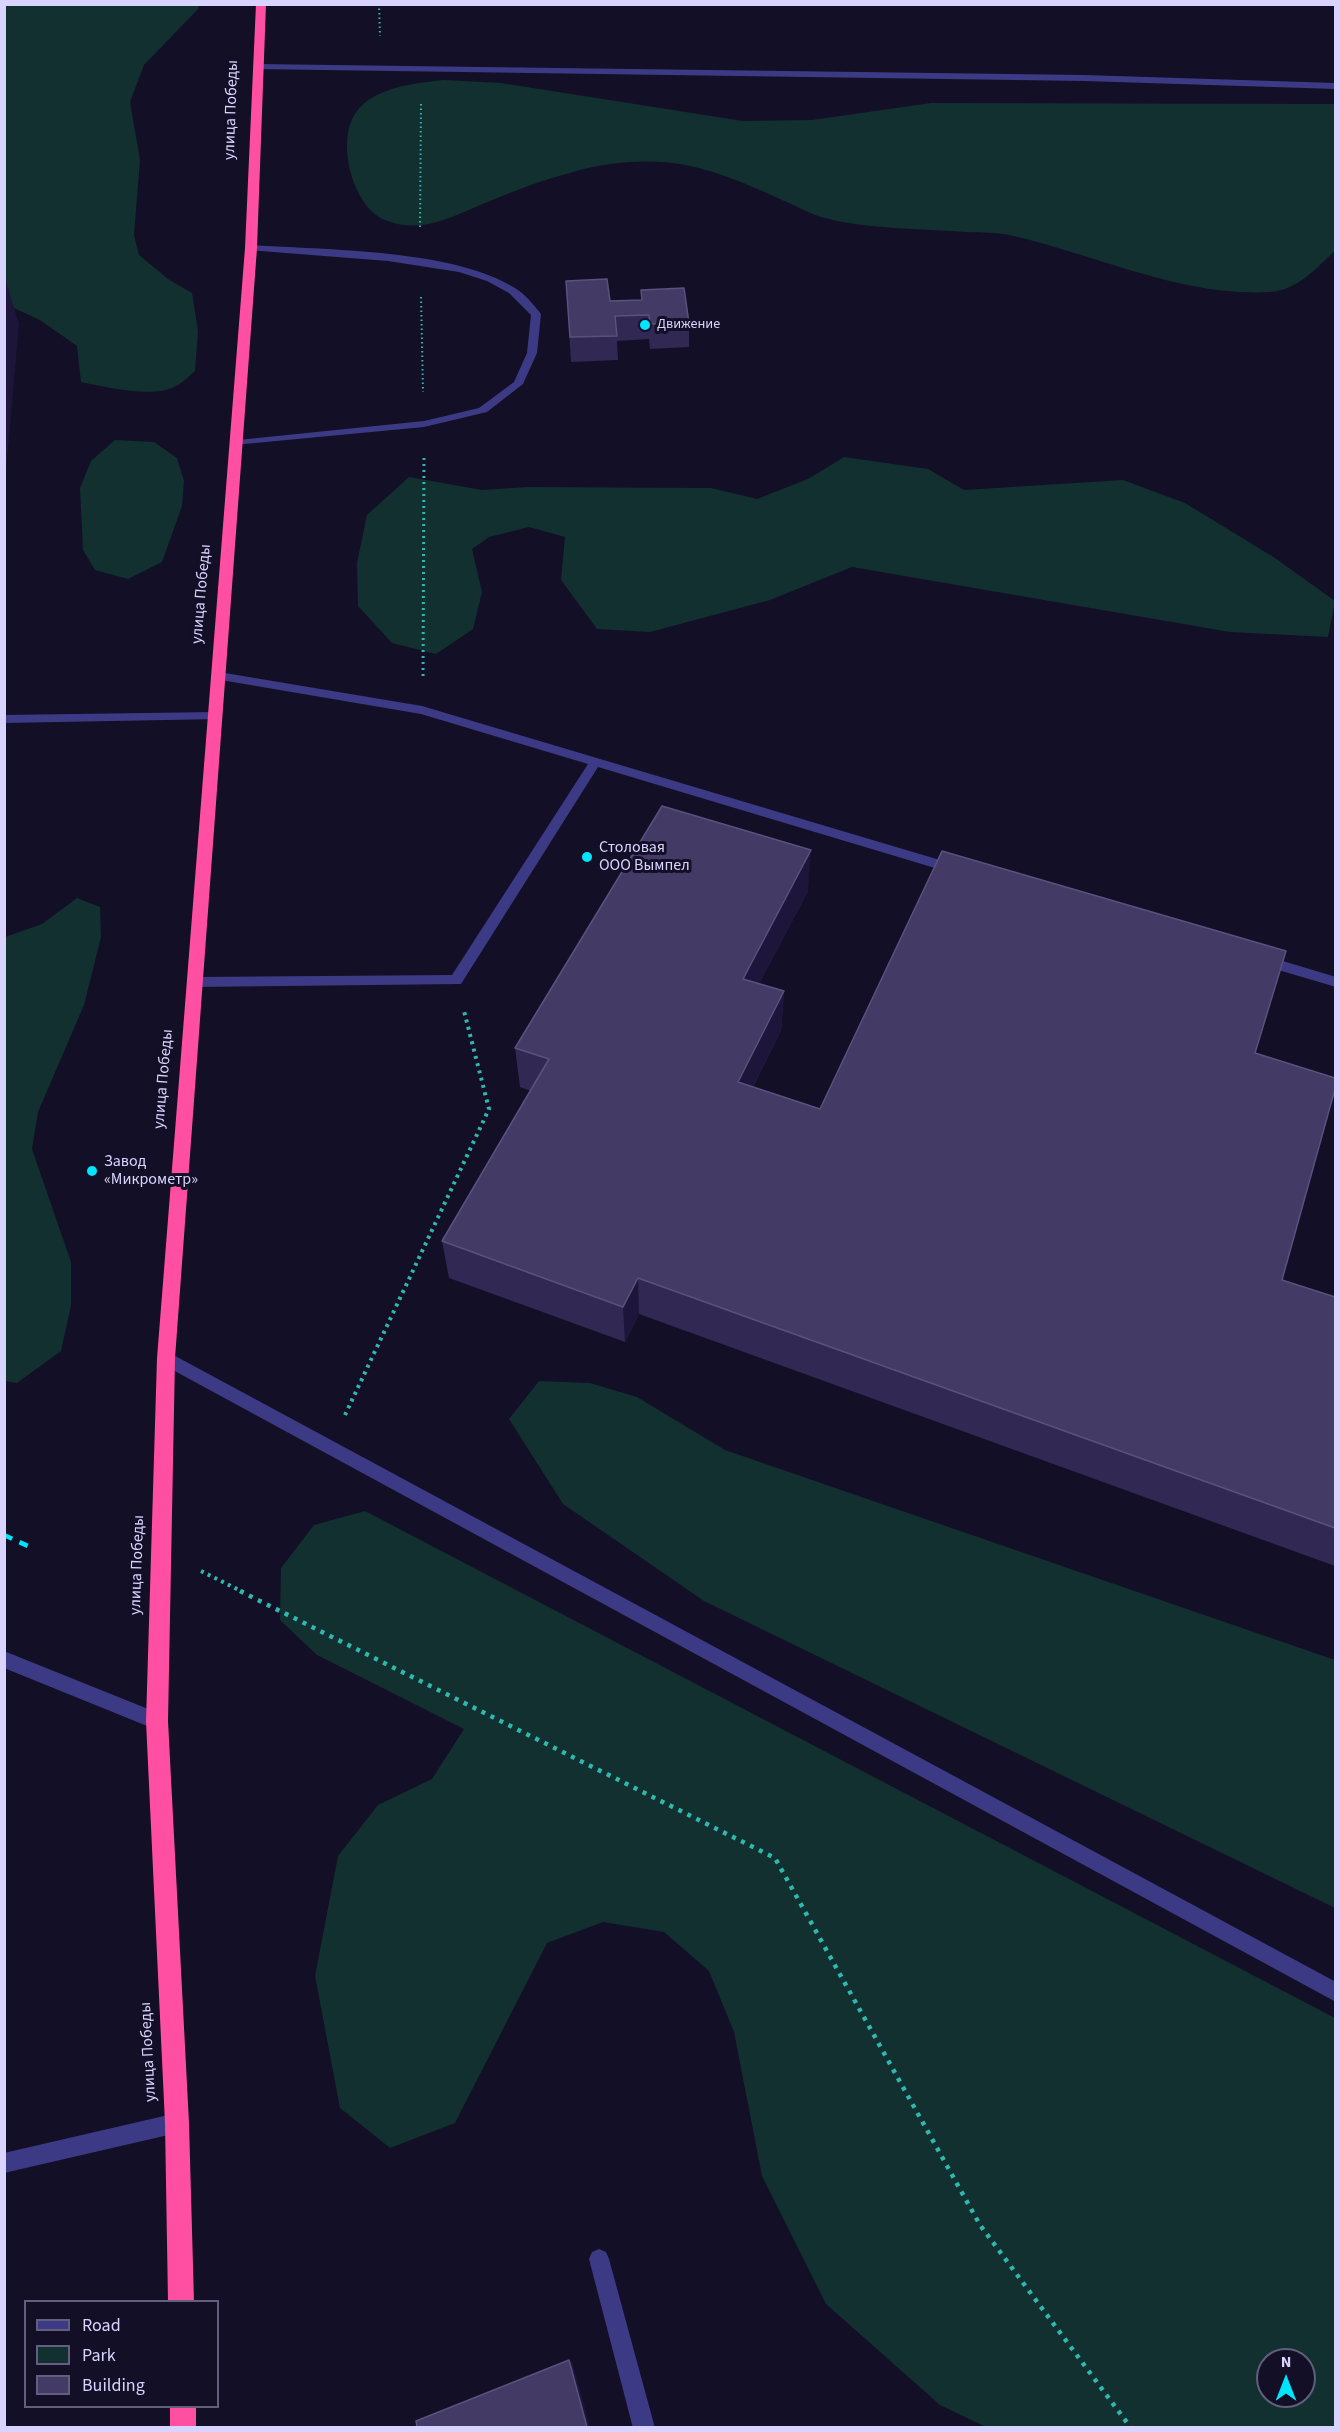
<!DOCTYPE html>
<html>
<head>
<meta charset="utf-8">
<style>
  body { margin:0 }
  #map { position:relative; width:1340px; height:2432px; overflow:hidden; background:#130f26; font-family:"Source Sans 3",sans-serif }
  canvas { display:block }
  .frame { position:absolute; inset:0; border:6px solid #d9d4ff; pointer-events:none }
  .legend { position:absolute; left:24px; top:2300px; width:195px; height:108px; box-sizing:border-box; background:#130f26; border:2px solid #625e7d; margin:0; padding:8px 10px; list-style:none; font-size:18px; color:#d9d4ff }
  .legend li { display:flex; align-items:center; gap:12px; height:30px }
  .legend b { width:30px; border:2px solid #625e7d }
  .north { position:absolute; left:1256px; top:2348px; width:60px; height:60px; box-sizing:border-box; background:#130f26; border:2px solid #625e7d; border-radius:50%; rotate:0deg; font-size:16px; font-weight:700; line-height:24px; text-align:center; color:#d9d4ff }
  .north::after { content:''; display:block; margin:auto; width:21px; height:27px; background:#00e5ff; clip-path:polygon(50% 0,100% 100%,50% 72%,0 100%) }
</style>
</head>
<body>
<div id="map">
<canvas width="1340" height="2432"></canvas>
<div class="frame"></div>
<ul class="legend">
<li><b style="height:8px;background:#3d3a85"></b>Road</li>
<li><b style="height:16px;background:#12302f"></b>Park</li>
<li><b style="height:16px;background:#433a66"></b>Building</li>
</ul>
<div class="north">N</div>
</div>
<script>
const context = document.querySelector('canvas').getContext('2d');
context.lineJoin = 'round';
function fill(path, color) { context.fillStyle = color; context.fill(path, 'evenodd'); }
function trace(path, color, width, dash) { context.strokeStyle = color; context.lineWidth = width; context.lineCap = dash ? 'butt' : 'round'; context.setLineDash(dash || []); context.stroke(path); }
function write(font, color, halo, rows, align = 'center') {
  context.font = font + ' "Source Sans 3",sans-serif'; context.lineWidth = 6; context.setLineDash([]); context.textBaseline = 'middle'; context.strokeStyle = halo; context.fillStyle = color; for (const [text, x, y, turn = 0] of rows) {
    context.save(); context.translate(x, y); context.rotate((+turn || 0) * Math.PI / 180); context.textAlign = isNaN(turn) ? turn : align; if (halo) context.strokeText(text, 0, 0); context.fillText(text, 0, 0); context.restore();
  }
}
fill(new Path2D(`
  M5,5H199L198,9L144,65L130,102L140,160L134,235L139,255L168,279L192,293L198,331L195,371C189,376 183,383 176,386C153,399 106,387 81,382L77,346L40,320L5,304Z
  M444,80L501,83L743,121L812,120L931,103L1335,104V251C1316,268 1298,290 1270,292C1180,297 1095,254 1009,235C996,232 980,233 967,232C923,229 862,229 821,217C808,213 795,205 782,200C745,183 702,164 661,162C632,160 598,164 570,173C543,180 516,190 490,201C457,214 422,236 385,220C353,207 336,143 355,114C372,87 416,83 444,80Z
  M115,440L154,442L177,458L184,481L182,506L162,562L128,579L95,570L83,550L80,488L91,461Z
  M844,457L928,469L964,490L1123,480L1185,503L1275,558L1335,601L1328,637L1230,632L852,567L770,600L650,632L597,629L561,580L565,537L529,527L489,537L472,549L482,592L473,629L436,654L392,643L358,606L357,563L367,515L409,477L482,490L528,487L711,488L757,499L808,479Z
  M77,898L100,907L101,937L84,1005L38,1112L32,1149L71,1262V1305L61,1351L17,1383L4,1381L5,937L42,924Z
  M539,1381L590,1383L637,1397L725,1450L1335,1660V1908L704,1601L563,1504L509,1419Z
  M365,1511L1335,2018V2427H986L940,2405L826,2304L762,2176L734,2032L709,1971L664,1932L603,1922L547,1943L455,2123L390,2148L340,2108L315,1976L338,1856L378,1805L432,1779L464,1729L317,1655L280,1620L281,1568L314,1525ZM1268,2360H1304V2396H1268Z`), '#12302f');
trace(new Path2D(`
  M379,4L380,36
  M420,227L421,102
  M421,297L423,392`), '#2fb8b0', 2, [1.5, 3]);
trace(new Path2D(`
  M423,676L424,456`), '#2fb8b0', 3, [2, 4]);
trace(new Path2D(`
  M345,1415L489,1109L464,1011
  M201,1571L243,1592`), '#2fb8b0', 4, [3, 4.5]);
trace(new Path2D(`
  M240,1591L775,1858L980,2225L1131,2428`), '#2fb8b0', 4.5, [4, 6]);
fill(new Path2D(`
  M257,64L1084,75L1336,83V89L1084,81L254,69L253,67Z
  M251,245C325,250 453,249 515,288C525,294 534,305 541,314L537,353L523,384L487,412L424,427L234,445V441L238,440L424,421L479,408L514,382L527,353L531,315L509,293L487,281L459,272L388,261L248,250V246Z
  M219,672L422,706L960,866L962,869L955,874L598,767L461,984L195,987L188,982L195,977L452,975L588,764L421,714L215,679V673Z
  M216,712L220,713V719L4,723V715Z
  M1263,955L1336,977V987L1258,964L1256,960L1258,956Z
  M4,1651L163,1715L166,1721L163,1727L157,1730L4,1668Z
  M177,2113L184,2116L187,2123L184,2130L177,2133L4,2173V2153Z`), '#3d3a85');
fill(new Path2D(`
  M166,1351L1336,1982V2002L160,1363L158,1358L160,1353Z
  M599,2249L606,2252L609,2259L655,2428H633L589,2259L592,2252Z`), '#3d3a85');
fill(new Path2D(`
  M256,4H266L257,248L175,1358L168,1721L189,2123L194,2302H168L165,2123L146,1721L157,1358L245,248Z
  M170,2406H196V2428H170Z`), '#ff4fa3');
trace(new Path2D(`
  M4,1535L28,1546`), '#00e5ff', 4.5, [9, 8]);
fill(new Path2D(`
  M566,281L610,301L641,300V290L689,323V347L650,349L649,339L617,341L618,360L571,362Z
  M808,891L759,984L784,991L781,1031L753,1087L820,1109L1255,1053L1282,1280L1335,1297V1566L639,1314L625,1342L449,1278L442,1241L531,1091L520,1087L515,1048Z`), '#312854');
fill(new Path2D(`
  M6,282L19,324L6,472L4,467V296Z
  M811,850L808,891L741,1018L743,979Z
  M784,991L781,1031L736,1120L738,1082Z
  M638,1278L639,1314L625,1342L623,1307Z
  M569,2360L573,2364L590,2427H587Z`), '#1d163a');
const building = new Path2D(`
  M607,279L610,301L642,300L641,290L684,288L689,323L650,324L649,315L615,316L617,336L570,337L566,281Z
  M662,806L811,850L743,979L784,991L738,1082L820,1109L942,851L1286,951L1255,1053L1335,1078V1089L1282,1280L1335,1297V1528L638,1278L623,1307L442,1241L549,1059L515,1048Z
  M569,2360L587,2427H417L416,2421Z`);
fill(building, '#433a66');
trace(building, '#5a527e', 1.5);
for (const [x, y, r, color] of [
  [645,325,6,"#00e5ff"],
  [587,857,6,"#00e5ff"],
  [92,1171,6,"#00e5ff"]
]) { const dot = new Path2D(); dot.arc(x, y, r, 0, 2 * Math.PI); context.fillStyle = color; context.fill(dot); trace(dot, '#130f26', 2); }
write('14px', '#d9d4ff', '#130f26', [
  ["Движение",657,325]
], 'left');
write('16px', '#d9d4ff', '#130f26', [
  ["улица Победы",232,110,-88],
  ["улица Победы",202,594,-85],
  ["улица Победы",164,1079,-85],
  ["улица Победы",138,1565,-88],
  ["улица Победы",149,2052,-93]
]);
write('16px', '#d9d4ff', '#130f26', [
  ["Столовая",599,848],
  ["ООО Вымпел",599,866],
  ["Завод",104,1162],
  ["«Микрометр»",104,1180]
], 'left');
</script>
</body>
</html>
